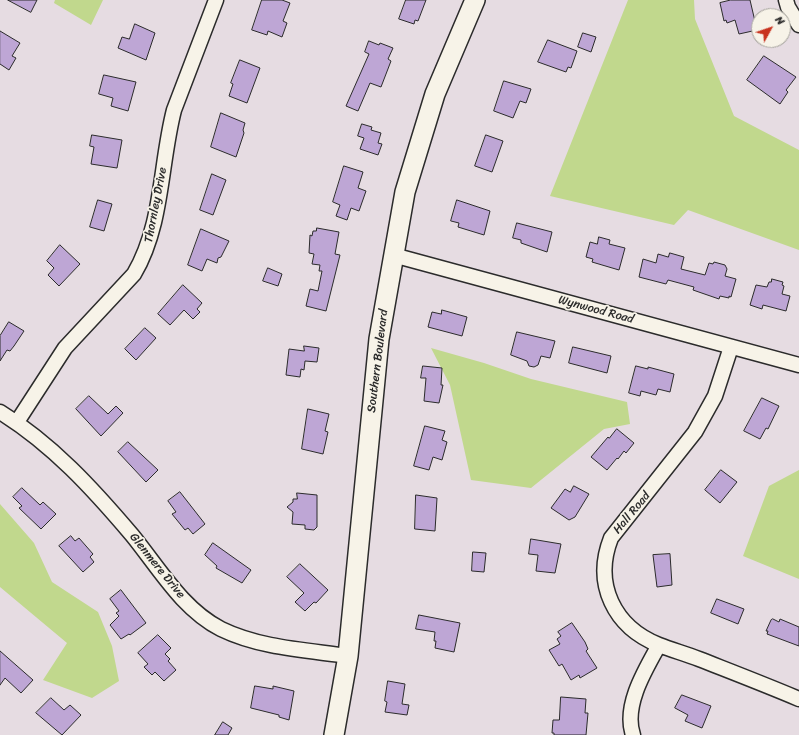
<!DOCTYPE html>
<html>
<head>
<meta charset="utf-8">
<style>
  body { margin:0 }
  #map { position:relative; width:799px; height:735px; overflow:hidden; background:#e6dce2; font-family:Sriracha,sans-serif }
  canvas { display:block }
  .north { position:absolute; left:751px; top:8px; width:40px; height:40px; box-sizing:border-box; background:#f7f3e8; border:1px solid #a5a39c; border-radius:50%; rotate:50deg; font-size:11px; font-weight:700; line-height:16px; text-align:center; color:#2b2b2b }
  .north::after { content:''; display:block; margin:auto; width:14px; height:18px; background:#c8321e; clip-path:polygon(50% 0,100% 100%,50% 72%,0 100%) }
</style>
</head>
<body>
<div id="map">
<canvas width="799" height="735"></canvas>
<div class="north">N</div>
</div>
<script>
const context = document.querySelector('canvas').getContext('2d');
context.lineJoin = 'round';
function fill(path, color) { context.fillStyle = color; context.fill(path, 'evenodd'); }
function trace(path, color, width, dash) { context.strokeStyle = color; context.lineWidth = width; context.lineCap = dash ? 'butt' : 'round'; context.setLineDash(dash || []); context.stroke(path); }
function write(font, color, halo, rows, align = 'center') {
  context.font = font + ' Sriracha,sans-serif'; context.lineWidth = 3.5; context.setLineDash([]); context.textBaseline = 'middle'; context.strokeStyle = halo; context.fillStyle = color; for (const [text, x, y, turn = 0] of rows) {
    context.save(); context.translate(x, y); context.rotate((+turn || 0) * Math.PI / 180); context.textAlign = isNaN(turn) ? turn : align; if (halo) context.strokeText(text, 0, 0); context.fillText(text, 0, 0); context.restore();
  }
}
fill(new Path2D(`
  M55,0H103L91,25L54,3Z
  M628,0H694L695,19L734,116L799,150V250L688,210L674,225L550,196Z
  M431,348L484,363L531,379L627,402L630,424L604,429L531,488L471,480L450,385Z
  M799,470V579L743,556L769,486Z
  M0,504L34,543L52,582L98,612L112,646L119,681L92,698L43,680L67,643L0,587Z`), '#c1d88d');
const building = new Path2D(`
  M8,0H37L31,12Z
  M262,0H282L290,3L283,21L287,23L282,37L268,31L267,35L252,30Z
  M406,0H426L418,21L415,20L414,24L399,19Z
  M731,0H750L757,30L739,34L735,20L727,23L726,20L724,21L720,3Z
  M135,24L155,33L146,60L118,48L122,37L129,39Z
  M0,31L20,43L12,56L16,58L9,70L0,64Z
  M583,33L596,37L591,52L578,47Z
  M548,40L577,51L571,68L568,67L566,72L538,62Z
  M369,41L379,45L380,43L393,48L388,59L391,61L381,87L370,83L358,111L346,106L369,54L365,52Z
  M764,56L796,77L786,90L788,92L780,104L747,80Z
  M240,60L260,68L247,103L229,96L233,84L231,83Z
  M104,75L136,82L128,111L111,106L113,98L99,94Z
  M504,81L531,89L526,103L520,101L513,118L494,111Z
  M221,113L245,123L243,130L244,133L236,157L211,147Z
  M362,124L372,127L371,130L381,133L378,143L382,144L378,155L360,149L364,138L358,136Z
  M92,135L122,140L117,168L91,164L94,147L90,146Z
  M486,135L503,141L492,172L475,166Z
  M344,166L363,172L358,188L366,191L359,211L351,208L347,220L336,216L340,205L333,202Z
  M212,174L226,180L213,215L200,210Z
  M98,200L112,204L104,231L90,227Z
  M457,200L490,211L484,235L458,227L459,223L451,221Z
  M517,223L552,232L547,252L521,243V240L513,238Z
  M317,228L339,232L335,254L340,255L326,311L306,306L310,289L318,291L322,271H319L320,265L312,264L314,254L309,253L310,235L312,236L313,231H316Z
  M201,229L229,241L221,257L218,258L217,263L207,259L202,271L188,265Z
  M599,237L610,240L609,244L625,248L619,270L592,262L593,259L586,257L590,242L597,244Z
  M60,245L80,264L59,286L48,275L54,268L47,261Z
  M670,253L684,257L681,269L705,275L709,263L713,264L714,262L725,265L727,269L725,276L736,279L731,297L729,296V298L720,296L719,299L693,290L694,287L668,280L666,284L639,277L643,259L656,263L658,254L668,257Z
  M268,268L282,274L278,286L263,281Z
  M772,279L783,282L782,285L784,286L782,294L790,296L786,311L763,305L762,309L750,305L756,285L767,287L769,282H771Z
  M183,285L202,303L197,309L200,312L193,319L184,310L170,325L158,314Z
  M442,310L467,317L462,336L428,327L432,312L441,314Z
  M9,322L24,331L14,346L10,351L7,350L0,361V336Z
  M145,328L156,338L136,360L125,349Z
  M517,332L555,341L550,358L541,356L538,365L534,367L529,366L527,361L511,355Z
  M304,346L319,348L317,362L305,361L304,370L301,369L300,377L286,375L289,349L304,351Z
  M573,347L611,356L607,373L569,363Z
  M423,366L442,368L441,385H443L439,403L424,401L426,378H421Z
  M636,366L648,369V367L674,374L670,392L658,389L656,395L641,391L640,396L629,393Z
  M89,396L108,414L116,406L123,413L101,436L76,409Z
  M762,398L779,406L768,429L766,428L760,439L744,431Z
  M308,409L329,414L325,431L328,432L323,454L302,449Z
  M425,426L445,431L442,440L447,442L442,460L433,457L429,470L414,466Z
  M617,429L634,443L626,453L624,451L618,459L617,458L607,470L591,457L608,437L609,438Z
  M128,442L158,470L146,482L118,452Z
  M721,470L737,482L720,503L705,490Z
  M574,486L589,494L575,517L569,520L551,508L565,489L570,492Z
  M22,488L40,505L43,502L56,514L41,529L19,508L22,506L13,497Z
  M180,492L205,524L193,534L188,528L185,530L172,514L176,512L168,501Z
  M297,493L317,495V527L314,530L305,529V525L292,524L293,512L287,507L293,502V499H297Z
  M416,495L437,498L435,531L415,529Z
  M71,536L75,541L79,538L93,554L90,557L94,562L83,572L59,546Z
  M531,539L561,544L555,573L536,571L538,555L529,554Z
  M213,543L251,570L242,583L216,568L217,566L205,555Z
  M473,552L486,553L484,572L472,571Z
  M670,554L672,585L657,587L653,555Z
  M300,564L328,590L316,603L314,602L305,611L295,602L304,593L287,577Z
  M121,590L146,623L130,635L129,634L121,639L110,625L119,616L116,613L119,611L110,599Z
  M717,599L744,609L738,624L711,613Z
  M419,615L460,623L454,652L435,648L436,641H434L435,632L416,629Z
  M773,619L779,622L780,619L799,627V646L767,634L768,631H766L771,620Z
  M572,623L585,642L588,649L586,651L597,668L580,678L579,675L571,680L562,664L559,666L549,650L560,644L557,639L561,636L558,632Z
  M158,635L171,648L165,654L170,659L168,661L176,670L164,681L155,672L152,675L144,667L148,664L138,653Z
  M0,651L33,680L21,693L5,678L0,685Z
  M388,681L405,684L402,704L409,705L407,715L385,712L387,702L385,701Z
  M255,686L273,689V686L294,691L289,720L279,717V715L251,708Z
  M682,695L711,706L702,728L685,721L688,715L675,708Z
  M561,697L586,699L585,713H588L586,735H554V733H552L553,720H559Z
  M51,698L64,710L70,705L81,715L62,735L36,713Z
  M223,722L232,728L228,735H215Z`);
fill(building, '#bea6d5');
trace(building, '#2b2b2b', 1);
const minor = new Path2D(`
  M786,0L788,7L799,25
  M393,255L799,365
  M731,347L715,396L695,432L611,538C593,584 614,627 659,645C672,650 686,654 699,659C732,672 766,685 799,699
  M0,412C52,444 93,489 132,535C159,568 182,609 221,629C260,648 306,650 348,656
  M17,422L65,348L134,274C163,225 160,164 174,110L216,0
  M633,735C623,706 645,670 659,645`);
const secondary = new Path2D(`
  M334,735L348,656L379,339L405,192L435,94L475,0`);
trace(minor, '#2b2b2b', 17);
trace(secondary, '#2b2b2b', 22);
trace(minor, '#f7f3e8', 14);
trace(secondary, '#f7f3e8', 19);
write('12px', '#2b2b2b', '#f7f3e8', [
  ["Thornley Drive",156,205,-79],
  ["Wynwood Road",596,310,15],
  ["Southern Boulevard",378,361,-83],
  ["Hall Road",632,513,-50],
  ["Glenmere Drive",157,566,51]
]);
</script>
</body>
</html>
